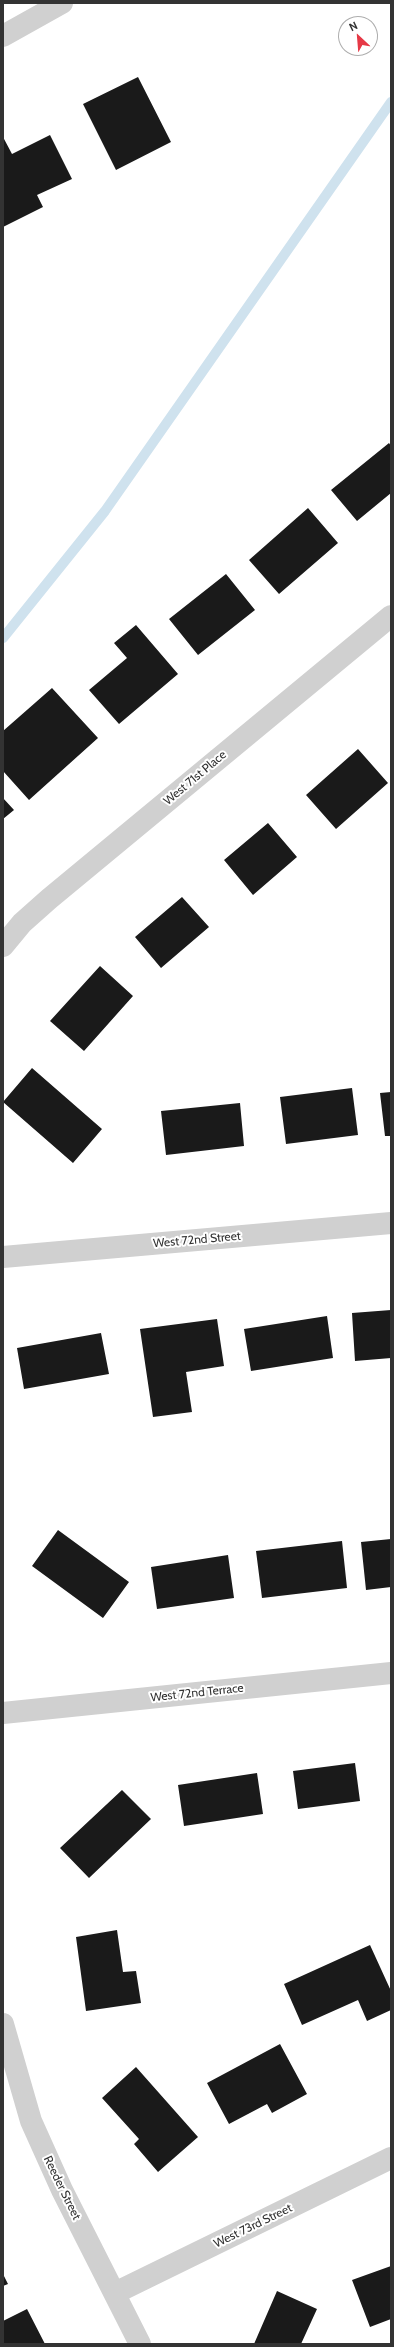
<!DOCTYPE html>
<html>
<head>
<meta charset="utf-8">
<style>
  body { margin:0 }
  #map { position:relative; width:394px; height:2347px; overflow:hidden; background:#fff; font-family:Cabin,sans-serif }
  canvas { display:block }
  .frame { position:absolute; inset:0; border:4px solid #333; pointer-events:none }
  .north { position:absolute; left:338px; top:16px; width:40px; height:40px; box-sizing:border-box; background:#fff; border:1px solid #adadad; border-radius:50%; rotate:334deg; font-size:11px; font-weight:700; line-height:16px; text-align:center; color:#333 }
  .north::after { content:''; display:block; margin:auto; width:14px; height:18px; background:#e63946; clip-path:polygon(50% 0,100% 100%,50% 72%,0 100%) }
</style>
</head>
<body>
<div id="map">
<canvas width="394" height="2347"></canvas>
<div class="frame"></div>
<div class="north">N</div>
</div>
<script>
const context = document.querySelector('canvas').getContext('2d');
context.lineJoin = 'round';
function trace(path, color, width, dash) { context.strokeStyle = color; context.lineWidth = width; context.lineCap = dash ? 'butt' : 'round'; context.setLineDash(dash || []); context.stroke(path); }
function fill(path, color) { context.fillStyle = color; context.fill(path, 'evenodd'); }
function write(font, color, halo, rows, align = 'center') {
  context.font = font + ' Cabin,sans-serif'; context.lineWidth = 4; context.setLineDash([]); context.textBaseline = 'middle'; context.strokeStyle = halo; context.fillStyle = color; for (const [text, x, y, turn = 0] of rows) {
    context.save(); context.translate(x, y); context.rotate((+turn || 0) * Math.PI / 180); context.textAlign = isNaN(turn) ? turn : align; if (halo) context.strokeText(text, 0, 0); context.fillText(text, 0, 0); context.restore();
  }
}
trace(new Path2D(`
  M3,638L105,511L391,102`), '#cfe2ee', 10);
fill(new Path2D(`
  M138,77L171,142L116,170L83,104Z
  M50,135L72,179L37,195L43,207L3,227V137L12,154Z
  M389,443L391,446V493L357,521L331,490Z
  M308,508L338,543L279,594L249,560Z
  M226,574L255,610L198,655L169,619Z
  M136,625L178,674L119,724L89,690L127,658L114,643Z
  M52,688L98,738L29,800L3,771V731Z
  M358,749L388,783L336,829L306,795Z
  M3,798L14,810L3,819Z
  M268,823L297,857L253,895L224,860Z
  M182,897L209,927L161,968L135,937Z
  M100,966L133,996L84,1051L50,1021Z
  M32,1068L102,1129L73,1163L3,1102Z
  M352,1088L358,1135L286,1144L280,1097Z
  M391,1092V1136H385L380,1093Z
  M240,1103L244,1146L166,1155L161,1111Z
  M391,1310V1358L355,1361L352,1313Z
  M327,1316L333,1358L251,1371L244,1329Z
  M217,1319L224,1366L186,1372L192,1412L153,1417L140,1329Z
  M101,1333L109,1374L24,1389L17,1348Z
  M58,1530L129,1582L103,1618L32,1566Z
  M391,1539V1587L366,1590L361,1542Z
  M342,1541L347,1588L262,1598L256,1551Z
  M228,1555L234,1598L157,1609L151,1567Z
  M355,1763L360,1801L298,1809L293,1771Z
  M257,1773L263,1814L184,1826L178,1785Z
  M122,1790L151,1819L89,1878L60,1848Z
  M117,1930L123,1972L136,1971L141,2003L86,2011L76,1937Z
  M370,1945L391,1991V2010L367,2021L358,2000L302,2025L284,1984Z
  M280,2044L307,2094L272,2113L267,2104L229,2124L207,2083Z
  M136,2067L198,2137L158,2172L134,2144L139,2139L102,2098Z
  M391,2266V2319L370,2327L352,2280Z
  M3,2274L8,2284L3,2286Z
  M277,2291L317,2309L301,2344H254Z
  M27,2309L45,2344H3V2321Z`), '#1a1a1a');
trace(new Path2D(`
  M3,36L62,3
  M3,946L22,923L49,899L391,616
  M3,1257L391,1223
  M3,1713L391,1673
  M3,2024L31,2121L62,2190L140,2344
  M115,2293L391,2158`), '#d0d0d0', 22);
write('12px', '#333', '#fff', [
  ["West 71st Place",195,778,-40],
  ["West 72nd Street",197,1240,-5],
  ["West 72nd Terrace",197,1693,-6],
  ["Reeder Street",62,2188,64],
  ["West 73rd Street",253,2226,-26]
]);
</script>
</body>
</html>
